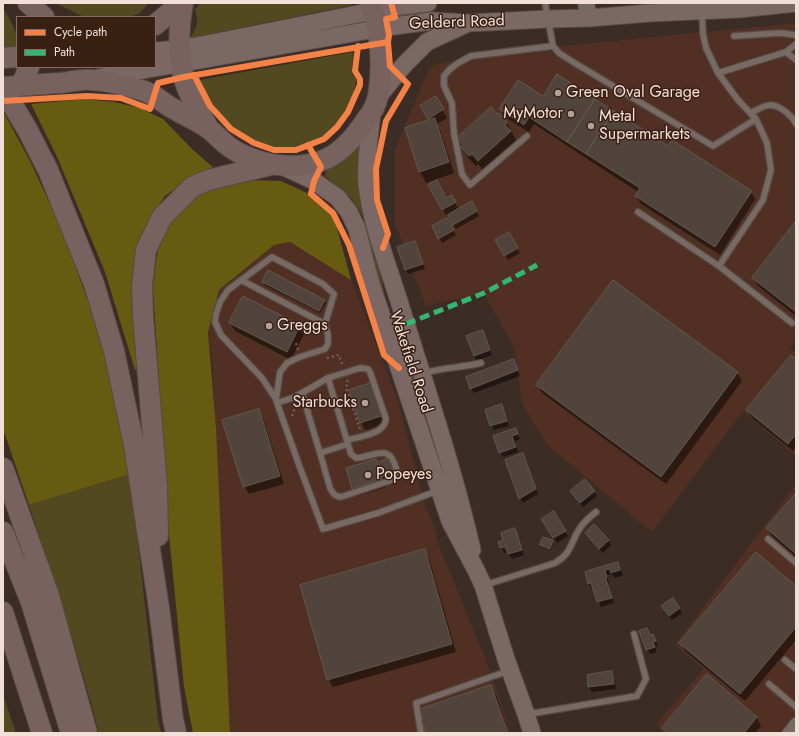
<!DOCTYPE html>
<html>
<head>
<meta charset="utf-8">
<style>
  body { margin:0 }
  #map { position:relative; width:799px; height:736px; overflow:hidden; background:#3c2c26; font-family:Jost,sans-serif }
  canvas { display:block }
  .frame { position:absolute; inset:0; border:4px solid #f2dfd7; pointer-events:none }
  .legend { position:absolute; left:16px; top:16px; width:140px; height:52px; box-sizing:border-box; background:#3a1f13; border:1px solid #846c61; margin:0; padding:5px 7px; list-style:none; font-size:12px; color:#f2dfd7 }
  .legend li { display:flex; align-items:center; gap:8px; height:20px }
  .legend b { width:20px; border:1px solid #846c61 }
</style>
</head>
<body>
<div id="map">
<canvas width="799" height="736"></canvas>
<div class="frame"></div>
<ul class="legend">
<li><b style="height:5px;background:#f48246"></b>Cycle path</li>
<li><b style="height:5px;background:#33b770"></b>Path</li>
</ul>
</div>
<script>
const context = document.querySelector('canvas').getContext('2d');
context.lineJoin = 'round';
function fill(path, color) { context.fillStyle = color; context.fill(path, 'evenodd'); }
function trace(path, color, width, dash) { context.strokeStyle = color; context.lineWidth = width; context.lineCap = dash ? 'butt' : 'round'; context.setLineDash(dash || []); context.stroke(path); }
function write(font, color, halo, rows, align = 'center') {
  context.font = font + ' Jost,sans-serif'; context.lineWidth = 3; context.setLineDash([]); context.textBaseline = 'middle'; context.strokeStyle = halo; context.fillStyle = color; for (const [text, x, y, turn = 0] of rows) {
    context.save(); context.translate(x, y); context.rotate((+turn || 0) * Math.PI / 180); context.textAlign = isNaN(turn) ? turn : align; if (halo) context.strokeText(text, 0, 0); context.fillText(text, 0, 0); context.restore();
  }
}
fill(new Path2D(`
  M796,23V340L790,348L796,353V456L743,411L652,532L548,446L522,404L515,349L484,293L426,306L395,224V150L430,66L483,54Z
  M290,242L334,268L351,280L398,401L425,505L435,529L439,546L490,670L511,733H230L212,357L208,332L214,301L219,290L274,245Z
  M796,484V733H662L657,723L704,669L675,645Z`), '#513023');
fill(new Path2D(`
  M55,3H149L139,14L128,17H84Z
  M200,3H350L352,5L190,38C197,27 199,23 195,10Z
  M3,8L9,18L17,35V47L3,50Z
  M353,52L352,74L357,79C353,97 345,118 331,130C328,133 324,135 321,137C314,141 306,145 298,147C264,153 225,129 208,100C205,94 203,86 200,80Z
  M361,135L358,163L360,196L374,246L385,297L382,296L374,268L370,241L362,214L351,198L325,176L329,163Z
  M392,314H396L424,404L422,405L419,400L389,317Z
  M130,474L158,720L161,733H99C79,656 54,580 29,505Z
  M3,695L16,733H3Z`), '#524920');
fill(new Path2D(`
  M85,99L114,102L140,108L163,119L193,150L213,167L188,180L165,196L152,215L138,369L135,370L105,272L58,159L31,104Z
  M3,111L30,161L60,225L88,301L111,376L130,474L29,505L3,429Z
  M249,180L281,181L307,193L333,213L351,280L290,242L274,245L219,290L208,332L216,428L230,733H193L184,687L169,535L153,289C155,270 156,252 163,234C172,212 200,192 222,184C230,181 241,181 249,180Z`), '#675a11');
fill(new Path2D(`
  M435,97L447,118L437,124L440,130L454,173L426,183L420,172L406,129L430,121L426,114Z
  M543,97L751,192L755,199L720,255L641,204L636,196L638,192L534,124L529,132L505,117L500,109Z
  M499,114L507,123L517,142L484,171L478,164L476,166L468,158L458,139Z
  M429,186L446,199L451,196L458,208L446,215Z
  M472,203L479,216L456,229L449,216Z
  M447,219L456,235L442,243L433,227Z
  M796,223V316L758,286L753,278Z
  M509,234L520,253L508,260L496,241Z
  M415,242L425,269L408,274L406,269Z
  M263,282L324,300L326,303L320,313L264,285Z
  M244,297L300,326L304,334L291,360L235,331L230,323Z
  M482,331L492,355L477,361L474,356Z
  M796,361V447L793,451L752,418L747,410Z
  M516,365L520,376L474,393L471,388Z
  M737,373L742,381L666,484L542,393L537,385Z
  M370,384L375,392L385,424L365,430L361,422Z
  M501,405L509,426L494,430L491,425Z
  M258,410L263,418L284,484L249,494L244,486Z
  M515,429L520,439L515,441L518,452L503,457L500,452Z
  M523,455L538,494L523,503L520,498Z
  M388,460L393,467L397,481L385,485L386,487L357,496L353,488L377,463Z
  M594,491L597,496L583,507L571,492Z
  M796,495V557L772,536L767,528Z
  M554,513L568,536L557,543L543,519Z
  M514,529L524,555L512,559L508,552L504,553L499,543L505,541Z
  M586,533L608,540L611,545L603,553Z
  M552,541L553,543L551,550L542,547L541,545Z
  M425,551L429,558L456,652L333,687L328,679Z
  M617,563L623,575L615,578L612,574L607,575L609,583L608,584L614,603L601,607L593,588L592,589L589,584L586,573Z
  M796,587V640L745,701L685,651L681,643Z
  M679,608L682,613L672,620L666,611Z
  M647,629L651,636L653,635L658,646L655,647L657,652L650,654L647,649Z
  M611,673L614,678L616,689L592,692L589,687Z
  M707,676L757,718L761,726L755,733H667L664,728Z
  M491,686L497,697L509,733H427Z`), '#0007');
const building = new Path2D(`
  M557,74L595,99L567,142L529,117L524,125L499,109L518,80L543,96Z
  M436,96L444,109L428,119L420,106Z
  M595,99L614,111L586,154L567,142Z
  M491,107L497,114L499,113L507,122L505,125L511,131L478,161L472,154L469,156L461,147L463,145L457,138Z
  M614,111L668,146L672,140L752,191L715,247L635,196L640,188L586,154Z
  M435,118L449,162L419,172L405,128Z
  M437,180L446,198L452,195L456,202L442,210L428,185Z
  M472,201L477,211L453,225L448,215Z
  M447,218L454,230L438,239L432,226Z
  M796,221V312L752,278Z
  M509,232L518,248L504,256L495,240Z
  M415,241L423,264L405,270L397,247Z
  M268,270L325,300L319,311L262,282Z
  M613,280L738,372L661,477L536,385Z
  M243,296L300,325L287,352L229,323Z
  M483,330L490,350L474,356L466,336Z
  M791,355L796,359V434L788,444L746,410Z
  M514,359L518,370L470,389L466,377Z
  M371,383L381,416L360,423L349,390Z
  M502,404L507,421L490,426L485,410Z
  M259,409L280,476L243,487L222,420Z
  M516,428L518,434L512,436L516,447L499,453L493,436Z
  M523,453L536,489L519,499L505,460Z
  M389,458L394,473L381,477L382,479L352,489L346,468L376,459L377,462Z
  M585,479L595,491L580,503L570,491Z
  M796,493V554L766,528Z
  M554,511L566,531L553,538L541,519Z
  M594,524L609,540L599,549L585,533Z
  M515,528L522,550L508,554L505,547L500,548L498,542L503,540L501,533Z
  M543,537L553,540L550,549L540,545Z
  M425,549L452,644L327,680L300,585Z
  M756,552L796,586V627L740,694L679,643Z
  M618,562L620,570L611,573L609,569L605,570L607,578L606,579L612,598L597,602L591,583L588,584L585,572Z
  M673,598L680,608L669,616L661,606Z
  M647,628L650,635L653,634L656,641L653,642L655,647L646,650L639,631Z
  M612,671L614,684L588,687L587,675Z
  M707,674L757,717L745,732V733H669L662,728Z
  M491,685L508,733H426L418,710Z`);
fill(building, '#50443d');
trace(building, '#62574f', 1);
const lane = new Path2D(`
  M734,36L780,33L796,35
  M553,46L559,53L573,62L713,146L756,119
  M786,52L796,60
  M718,73L786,52L796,44
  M751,113C757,110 764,105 771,105C781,106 792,116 796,124
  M527,136L470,185L462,174L454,133L452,103L444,86V76L449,70L458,63L471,56L553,46L545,3
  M638,212L719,266L763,200L771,170L767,143L756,119L738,100L718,73L706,48L703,34L702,13
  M719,266L792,323
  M241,280L325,324L328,335V344L325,349L300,357L287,363L280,372L276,400L299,465L323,529L378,513L437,491
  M423,373C443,368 462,367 481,363
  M328,378L360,368L368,369L370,372L386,419C385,434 359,437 347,440
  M302,393L320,453L348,444
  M276,399L262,378L221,335L215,322L216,314L220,302L228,290L272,257L323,284L334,294L325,324
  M277,403L295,397L328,378L351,454L356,458C374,457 389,442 396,468C397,475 394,478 389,481L341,497C335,496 333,494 330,488L320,453
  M768,539L796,563
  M485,585L555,563C570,554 569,548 577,533C581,525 588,518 596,512
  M785,660L796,669
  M769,684L796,707
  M529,714L637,696L646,679L634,634
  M421,733L416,703L508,671`);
const street = new Path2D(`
  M788,733L796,723`);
const secondary = new Path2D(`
  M586,3L589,18`);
const primary = new Path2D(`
  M155,51L179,49L207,44L393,7L428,3
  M98,78L387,27L432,21L468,23L548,19L589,18L650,13L739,9L796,3
  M378,97L404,65L427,42L466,24
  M372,112C370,135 365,160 367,184C371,223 387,263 399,301C424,383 453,466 472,550
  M282,166L314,181L337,197L349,212L357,229L370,281L450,521L476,570L483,585L506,659L526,714L532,733`);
const highway = new Path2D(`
  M28,3L44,17
  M183,3C178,31 177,61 187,88C193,102 202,116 209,129
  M155,25L181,3
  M3,58L17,57
  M21,86L29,67
  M3,87C22,86 41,84 60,83C70,82 81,79 91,80C107,81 125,85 141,90C153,93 162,102 172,108C184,115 198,121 209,129C213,132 217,136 220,139C228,147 238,153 248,157C271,167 305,170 328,158C344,150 356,135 366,120C372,113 376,105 378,96C383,68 381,29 370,3
  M3,89L27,129L48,170L94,284L114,351L134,445L159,608L173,719L176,733
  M3,468L49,596L87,733
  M3,532L31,602L71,733
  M158,536L157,486L143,316L142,286L146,250L162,217L192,187L208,180L271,165
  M3,612L42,733`);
trace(lane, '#584a44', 8);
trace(street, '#584a44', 13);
trace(secondary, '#584a44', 18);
trace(primary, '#584a44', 19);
trace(highway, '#584a44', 22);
trace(new Path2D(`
  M296,343L298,350
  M327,358L339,355L342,364
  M347,380L348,382L346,387L360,429
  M292,416L294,410L293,405`), '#726662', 2, [2, 3]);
trace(lane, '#776a65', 5.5);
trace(street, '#776a65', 11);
trace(secondary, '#776a65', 16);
trace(primary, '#7b6864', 17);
trace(highway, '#786260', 20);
trace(new Path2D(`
  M406,324L484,293L537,265`), '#33b770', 5, [10, 5]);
trace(new Path2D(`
  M194,75L210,106L231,129L254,143L274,150H296L324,139L337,127L348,112L360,85V79L355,71L358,46
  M3,101L87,96L121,98L150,109L158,83L184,77L388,42
  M308,145L321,167L314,181L311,194L333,213L349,245L384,355L399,368
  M383,248L388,234L377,200L376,169L386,121L408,84L390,66L388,42L389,35L386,19L395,17L391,3`), '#f48246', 6);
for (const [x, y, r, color] of [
  [558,93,4,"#b2a099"],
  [571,114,4,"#b2a099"],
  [591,126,4,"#b2a099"],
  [269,326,4,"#b2a099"],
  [365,403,4,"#b2a099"],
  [368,475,4,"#b2a099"]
]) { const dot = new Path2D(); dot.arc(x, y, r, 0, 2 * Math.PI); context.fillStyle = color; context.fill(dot); trace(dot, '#3a1f13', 1.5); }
write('16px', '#f2dfd7', '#3a1f13', [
  ["Gelderd Road",457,23,-2],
  ["Wakefield Road",410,362,72]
]);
write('16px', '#f2dfd7', '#3a1f13', [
  ["Green Oval Garage",566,93],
  ["MyMotor",563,114,"right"],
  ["Metal",599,117],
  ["Supermarkets",599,135],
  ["Greggs",277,326],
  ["Starbucks",357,403,"right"],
  ["Popeyes",376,475]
], 'left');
</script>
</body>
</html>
